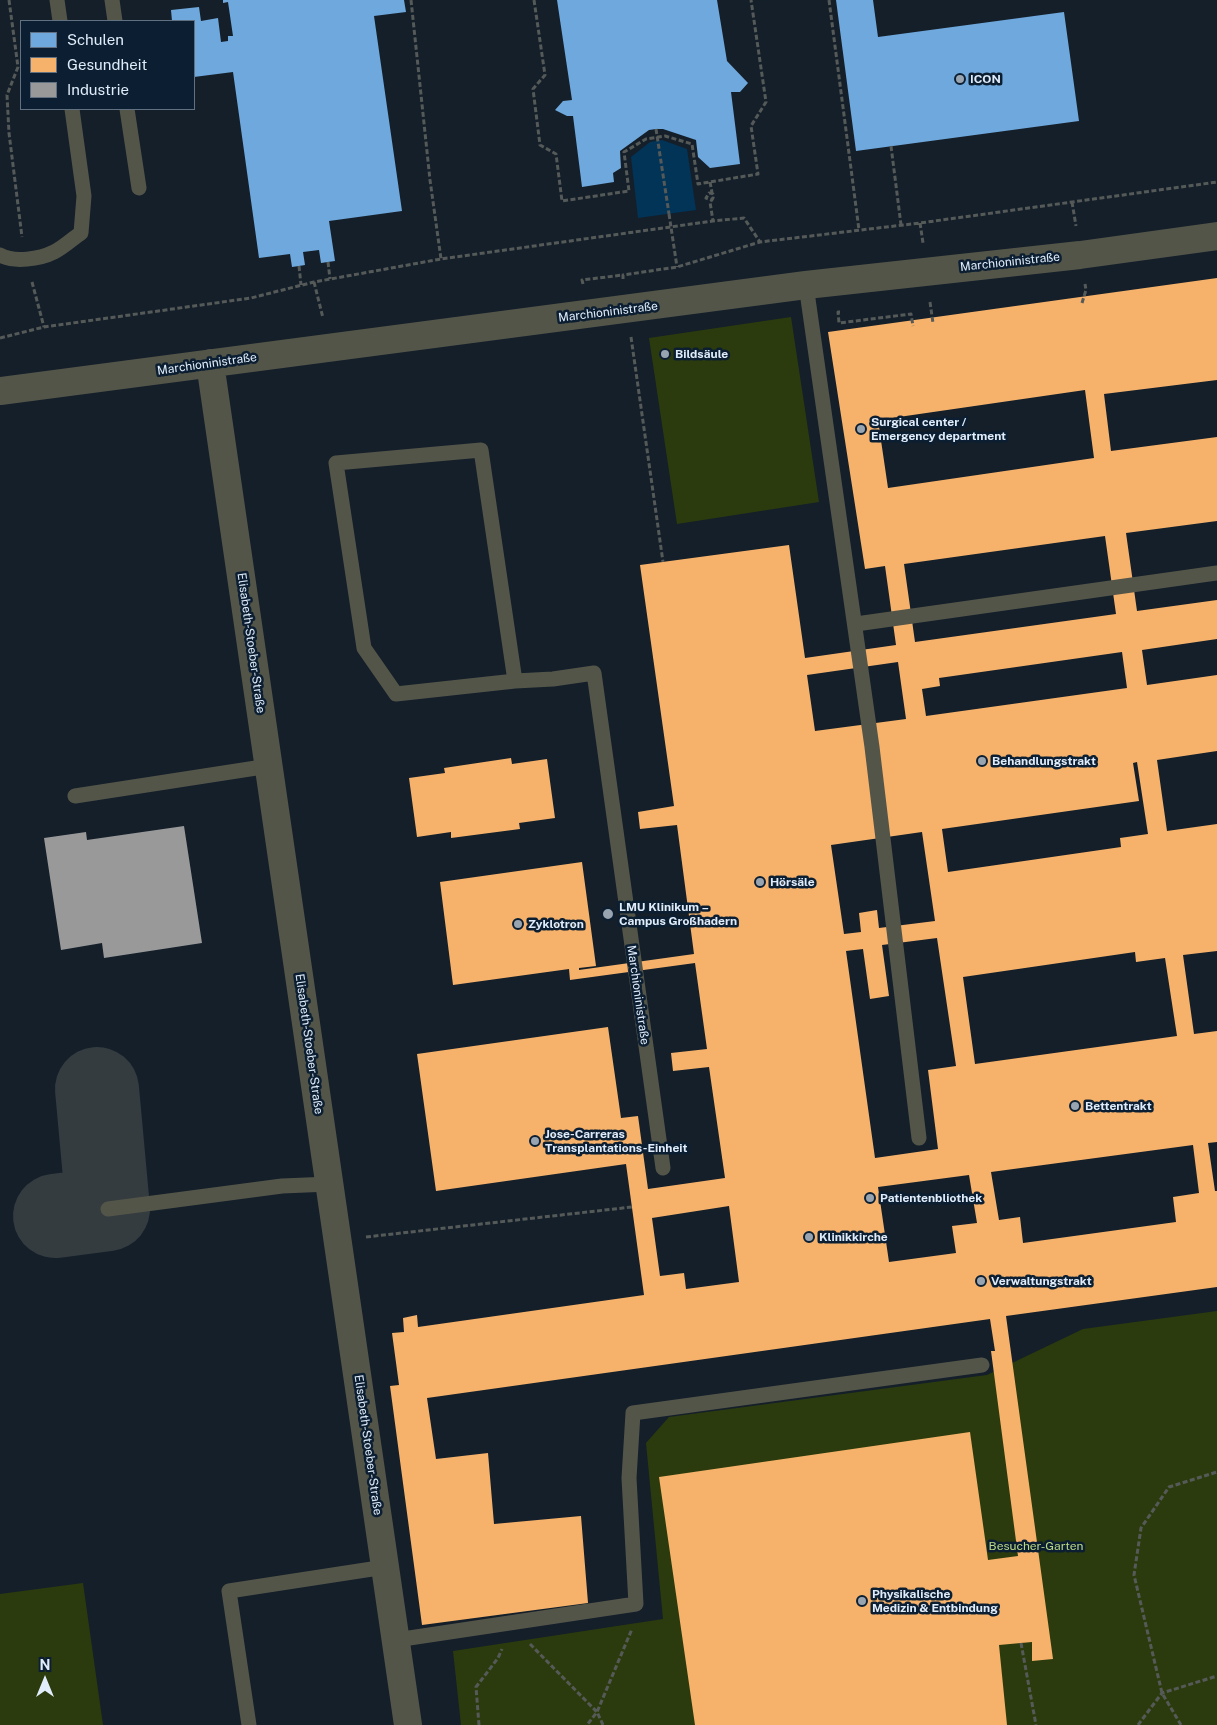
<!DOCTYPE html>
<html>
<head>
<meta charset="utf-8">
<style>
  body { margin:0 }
  #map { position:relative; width:1217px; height:1725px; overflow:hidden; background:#141f2a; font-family:"Public Sans",sans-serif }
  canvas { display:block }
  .legend { position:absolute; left:20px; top:20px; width:175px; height:90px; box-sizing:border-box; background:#0c1f32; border:1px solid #617182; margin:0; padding:6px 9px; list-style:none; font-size:15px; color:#e0ecfa }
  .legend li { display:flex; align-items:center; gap:10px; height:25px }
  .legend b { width:25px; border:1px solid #617182 }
  .north { position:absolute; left:20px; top:1655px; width:50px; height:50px; -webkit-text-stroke:4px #0c1f32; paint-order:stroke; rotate:0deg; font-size:14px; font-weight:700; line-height:20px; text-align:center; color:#e0ecfa }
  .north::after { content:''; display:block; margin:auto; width:18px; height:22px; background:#e0ecfa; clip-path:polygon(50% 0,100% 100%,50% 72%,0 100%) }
</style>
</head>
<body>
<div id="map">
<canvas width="1217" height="1725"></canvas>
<ul class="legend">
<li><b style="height:14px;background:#6fa8dc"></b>Schulen</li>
<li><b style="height:14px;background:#f6b26b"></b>Gesundheit</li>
<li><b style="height:14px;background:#999"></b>Industrie</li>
</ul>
<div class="north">N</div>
</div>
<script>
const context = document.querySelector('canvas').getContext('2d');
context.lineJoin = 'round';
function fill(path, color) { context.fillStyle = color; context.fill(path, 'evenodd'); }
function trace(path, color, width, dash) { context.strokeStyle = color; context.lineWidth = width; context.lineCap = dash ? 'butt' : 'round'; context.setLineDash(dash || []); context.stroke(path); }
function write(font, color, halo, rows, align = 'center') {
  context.font = font + ' "Public Sans",sans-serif'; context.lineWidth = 5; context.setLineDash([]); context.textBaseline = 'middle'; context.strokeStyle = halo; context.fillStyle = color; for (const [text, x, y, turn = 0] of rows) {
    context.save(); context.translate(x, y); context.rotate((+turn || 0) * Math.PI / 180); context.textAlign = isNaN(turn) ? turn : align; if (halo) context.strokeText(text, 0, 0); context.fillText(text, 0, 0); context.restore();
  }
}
fill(new Path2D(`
  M791,317L819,502L677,524L649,338Z
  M1217,1311V1725H461L453,1651L663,1619L646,1443L669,1417L987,1375L1083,1329Z
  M83,1583L103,1725H0V1594Z`), '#2c3b0d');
fill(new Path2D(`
  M662,140L687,149L696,210L638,218L631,157L650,142Z`), '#023458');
fill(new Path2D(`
  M223,0H404L406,12L374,16L402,211L329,221L335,261L321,263L319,250L303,252L305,265L299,266L292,267L290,254L259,258L233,72L194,77V21H172L171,10L199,7L201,21L218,18L221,42L228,41V36H233L228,2L223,3Z
  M557,0H717L727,61L748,83L740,92H731L740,164L710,168L698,157L696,140L663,129H656L649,130L620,151L621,168L613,173L614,182L582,187L573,116H567L555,110L563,101L572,100Z
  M836,0H873L878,37L1064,12L1079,121L856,151Z`), '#6fa8dc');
fill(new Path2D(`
  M1217,278V380L1104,394L1111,451L1217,437V521L1126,533L1137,611L1217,600V639L1142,650L1147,685L1217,675V751L1157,760L1167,831L1217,824V951L1183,955L1194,1034L1217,1031V1142L1208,1143L1215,1191H1217V1287L1006,1316L1053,1659L1032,1661V1642L999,1645L1007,1725H695L659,1477L970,1432L988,1560L1018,1556L991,1351H995L990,1319L427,1398L436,1459L488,1453L494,1524L581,1516L588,1603L422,1625L390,1386L399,1385L392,1333L404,1332L403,1318L417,1315L418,1327L644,1295L626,1164L436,1191L417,1054L608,1027L621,1118L638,1116L648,1189L725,1178L709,1067L673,1071L671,1053L707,1049L695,963L570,980L569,969L453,985L440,882L582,862L596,966L579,968V970L694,954L677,825L640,829L638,812L674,806L640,565L789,545L805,658L896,645L885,566L865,569L828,332ZM1085,390L1094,458L888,488L878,420ZM1105,536L1116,614L915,642L904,564ZM1122,652L1127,688L926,716L922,689L940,686L939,678ZM898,662L906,719L815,731L807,675ZM1137,762L1148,834L1120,838L1121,847L948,872L942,829L1139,801L1133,763ZM922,832L935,921L879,928L877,910L859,913L861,932L844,934L831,845ZM937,938L956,1066L928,1070L938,1149L875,1158L846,951L863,949L870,999L889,996L882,945ZM1135,952L1136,962L1165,958L1177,1036L975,1064L963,977ZM1193,1145L1199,1193L1173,1197L1176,1222L1023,1243L1020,1217L999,1220L991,1172ZM969,1175L977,1223L952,1226L956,1253L889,1262L878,1187ZM729,1206L739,1282L686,1289L684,1273L660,1276L652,1218Z
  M511,758L512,764L547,759L555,818L519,823L520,829L451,838V832L417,837L409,778L445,773L444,768Z`), '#f6b26b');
fill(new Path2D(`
  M184,826L202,943L104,958L102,943L61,950L44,838L86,832L87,840Z`), '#999');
trace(new Path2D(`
  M55,1216L108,1209L97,1089`), '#343c40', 84);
trace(new Path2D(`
  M9,0L18,67L7,95L9,133L22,237
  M411,0L430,180L441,259
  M534,0L545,75L533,89L540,145L556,154L562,201L629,191L624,152L646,139L665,136L692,144L698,184L758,174L751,126L766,102L751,0
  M829,0L859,230
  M891,146L901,225
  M710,182L713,198L711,200L706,198L709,193C716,193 714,198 710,202L713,221
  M1072,202L1076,226
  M669,214L677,267
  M920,223L923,243
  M328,262L330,279
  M299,266L301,285
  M623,279V275L677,267L760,242L920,223L1217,182
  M32,282L44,327
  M314,282L323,318
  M583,284L582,280L623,275
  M930,302L933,323
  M1082,303L1086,290L1085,284
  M840,312H838L839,323L911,314L913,326
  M631,337L663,562
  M0,338L44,327L251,298L314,282L441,259L713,221L744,218L760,242
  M366,1237L632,1207
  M1021,1643L1036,1725
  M530,1644L597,1712L587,1725
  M479,1725L476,1687L498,1658L502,1649
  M603,1725L597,1712L632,1629
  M1138,1725L1162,1693L1217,1676
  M1181,1725L1162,1693L1134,1575L1141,1528L1169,1487L1217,1472`), '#555a58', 3, [5, 2.5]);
trace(new Path2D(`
  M57,0L60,21
  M112,0L115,21
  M127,109L139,188
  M0,255C14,263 40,259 54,252C64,247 72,239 81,233L84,196L72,109
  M806,285L872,747L919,1138
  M856,624L1217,573
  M515,681L396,694L364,648L336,463L481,450L515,681L553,679L594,673L663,1168
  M75,796L269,766
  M108,1209L282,1186L330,1184
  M396,1640L636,1604L629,1478L633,1413L982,1365
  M249,1725L229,1591L385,1567`), '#545549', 15);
trace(new Path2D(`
  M210,363L408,1725
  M0,391L806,285L1080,255L1217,236`), '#545549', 28);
trace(new Path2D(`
  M656,129L669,214`), '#555a58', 3, [5, 2.5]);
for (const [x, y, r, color] of [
  [960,79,5,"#99a4b1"],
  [665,354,5,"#99a4b1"],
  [861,429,5,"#99a4b1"],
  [982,761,5,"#99a4b1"],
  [760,882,5,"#99a4b1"],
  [608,914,6,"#99a4b1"],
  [518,924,5,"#99a4b1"],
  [1075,1106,5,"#99a4b1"],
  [535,1141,5,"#99a4b1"],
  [870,1198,5,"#99a4b1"],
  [809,1237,5,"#99a4b1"],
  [981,1281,5,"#99a4b1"],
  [862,1601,5,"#99a4b1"]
]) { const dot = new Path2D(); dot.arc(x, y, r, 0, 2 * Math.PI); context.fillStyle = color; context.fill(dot); trace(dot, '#0c1f32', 2); }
write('bold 12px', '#e0ecfa', '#0c1f32', [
  ["ICON",970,79],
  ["Bildsäule",675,354],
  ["Surgical center /",871,422],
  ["Emergency department",871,436],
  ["Behandlungstrakt",992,761],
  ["Hörsäle",770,882],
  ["LMU Klinikum –",619,907],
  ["Campus Großhadern",619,921],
  ["Zyklotron",528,924],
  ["Bettentrakt",1085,1106],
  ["Jose-Carreras",545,1134],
  ["Transplantations-Einheit",545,1148],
  ["Patientenbliothek",880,1198],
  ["Klinikkirche",819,1237],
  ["Verwaltungstrakt",991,1281],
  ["Physikalische",872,1594],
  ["Medizin & Entbindung",872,1608]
], 'left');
write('12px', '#e0ecfa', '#0c1f32', [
  ["Marchioninistraße",1010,262,-6],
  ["Marchioninistraße",608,312,-7],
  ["Marchioninistraße",207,364,-8],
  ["Elisabeth-Stoeber-Straße",251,643,82],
  ["Marchioninistraße",638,995,82],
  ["Elisabeth-Stoeber-Straße",309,1044,82],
  ["Elisabeth-Stoeber-Straße",368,1445,82]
]);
write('12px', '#bcd983', '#0c1f32', [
  ["Besucher-Garten",1036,1546]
]);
</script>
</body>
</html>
